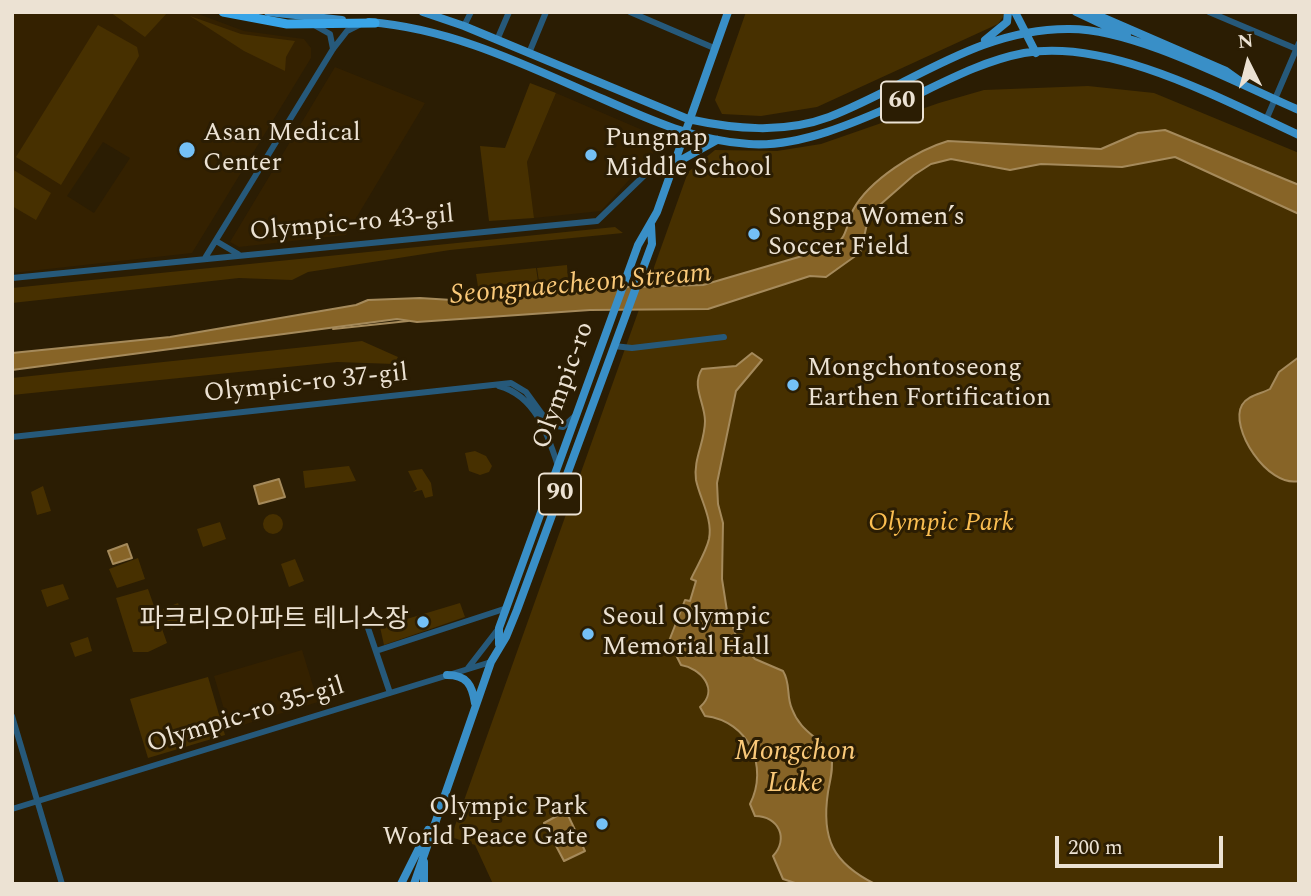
<!DOCTYPE html>
<html>
<head>
<meta charset="utf-8">
<style>
  body { margin:0 }
  #map { position:relative; width:1311px; height:896px; overflow:hidden; background:#2b1d03; font-family:Spectral,serif }
  canvas { display:block }
  .frame { position:absolute; inset:0; border:14px solid #ece2d3; pointer-events:none }
  .north { position:absolute; left:1213px; top:28px; width:70px; height:70px; -webkit-text-stroke:5px #2b1d03; paint-order:stroke; rotate:354deg; font-size:19px; font-weight:700; line-height:28px; text-align:center; color:#ece2d3 }
  .north::after { content:''; display:block; margin:auto; width:24px; height:32px; background:#ece2d3; clip-path:polygon(50% 0,100% 100%,50% 72%,0 100%) }
  .scale { position:absolute; left:1055px; top:836px; width:168px; height:32px; box-sizing:border-box; border:4px solid #ece2d3; border-top:0; padding-left:9px; font-size:21px; line-height:24px; white-space:nowrap; color:#ece2d3; -webkit-text-stroke:5px #2b1d03; paint-order:stroke }
</style>
</head>
<body>
<div id="map">
<canvas width="1311" height="896"></canvas>
<div class="frame"></div>
<div class="north">N</div>
<div class="scale">200 m</div>
</div>
<script>
const context = document.querySelector('canvas').getContext('2d');
context.lineJoin = 'round';
function fill(path, color) { context.fillStyle = color; context.fill(path, 'evenodd'); }
function trace(path, color, width, dash) { context.strokeStyle = color; context.lineWidth = width; context.lineCap = dash ? 'butt' : 'round'; context.setLineDash(dash || []); context.stroke(path); }
function write(font, color, halo, rows, align = 'center') {
  context.font = font + ' Spectral,"Noto Sans KR",serif'; context.lineWidth = 6; context.setLineDash([]); context.textBaseline = 'middle'; context.strokeStyle = halo; context.fillStyle = color; for (const [text, x, y, turn = 0] of rows) {
    context.save(); context.translate(x, y); context.rotate((+turn || 0) * Math.PI / 180); context.textAlign = isNaN(turn) ? turn : align; if (halo) context.strokeText(text, 0, 0); context.fillText(text, 0, 0); context.restore();
  }
}
fill(new Path2D(`
  M12,12H193L244,31L304,39L311,48V58L192,253L12,273ZM103,142L130,158L94,213L67,196Z
  M335,67L425,103L346,235L239,247L230,242Z
  M556,93L654,135L658,148L601,211L534,218L527,162Z
  M302,650L318,702L230,729L214,676Z`), '#342100');
fill(new Path2D(`
  M110,12H168L145,37Z
  M746,12H1004L1005,14L998,24L817,107L761,116L722,114L715,100Z
  M190,16L241,34L295,41L286,57L285,71L244,51Z
  M98,25L137,47L139,56L61,185L16,157Z
  M530,83L556,93L527,162L534,218L489,221L480,146L505,148Z
  M1088,86L1154,93L1299,153V884H493L475,845L451,837L688,172L715,150L777,151L821,144L939,103L984,90Z
  M12,169L51,193L36,220L12,206Z
  M615,227L623,233L450,250L308,272L292,280L239,278L12,303V288L22,287Z
  M567,265L568,279L539,282L537,268Z
  M536,268L538,281L478,287L476,274Z
  M362,341L398,357L394,364L337,362L12,395V378Z
  M475,451L486,456L492,466L489,472L480,475L469,471L465,453Z
  M349,466L356,481L305,488L303,471Z
  M422,469L431,483L433,496L425,498L422,490L413,492L417,489L408,471Z
  M43,486L51,511L37,515L31,492Z
  M263 524a10 10 0 1 1 20 0a10 10 0 1 1-20 0Z
  M220,522L226,539L203,547L197,529Z
  M138,558L145,579L117,588L109,569Z
  M295,559L304,581L289,587L281,564Z
  M63,584L69,599L47,607L41,590Z
  M148,589L167,643L148,652H133L116,598Z
  M178,603L186,624L171,630L163,609Z
  M460,603L465,617L384,645L380,627Z
  M88,637L92,651L75,657L70,643Z
  M208,677L225,735L148,758L130,699Z`), '#473000');
const water = new Path2D(`
  M1165,130L1299,185V214L1175,157L1122,167L1041,164L1010,170L951,159L931,164L914,175L874,210L868,219L861,251L854,257L826,277L810,276L708,309L590,310L417,322L397,319L12,370V353L170,337L356,305L368,300L420,298L468,301L590,288L703,285L833,247C848,237 846,225 853,210C869,180 917,150 948,141L1101,149L1138,133Z
  M752,353L762,360L736,391L717,483L718,504L723,523L722,579L727,611L738,641L755,659L783,671C791,684 786,696 792,709C801,733 819,736 831,755C834,767 830,780 828,792C821,839 833,863 875,884H798L783,879L773,856C789,839 779,816 755,816L750,804C769,767 749,721 705,716L700,707C720,689 700,668 681,665L669,641L685,600L690,601L696,581L691,579C697,566 706,552 709,539C713,519 700,499 696,480C693,459 705,442 705,421C705,403 691,386 702,369L736,366Z
  M1299,357V481C1267,488 1229,427 1242,405C1248,395 1261,394 1270,389L1279,372Z
  M279,479L285,497L259,504L254,486Z
  M127,544L132,558L113,564L108,551Z
  M566,811L585,851L564,861L544,823Z`);
fill(water, '#876427');
trace(water, '#a58a5b', 2);
trace(new Path2D(`
  M333,329L408,321`), '#a58a5b', 2);
trace(new Path2D(`
  M630,12L714,48
  M1209,12L1299,50
  M314,25L330,34L333,49
  M464,26L471,12
  M497,40L509,12
  M529,53L546,12
  M1266,120L1299,43
  M216,241L238,254
  M205,258L333,49L347,31L359,25
  M12,278L597,221L653,167L672,170
  M614,346L632,348L724,337
  M499,386C535,396 547,432 558,466
  M12,437L511,383L526,392L550,425L563,427L575,416
  M367,625L390,693
  M376,651L507,608
  M468,668L499,628
  M12,716L62,884
  M12,809L491,662`), '#26597a', 6);
trace(new Path2D(`
  M268,12L342,20
  M423,12L464,26L688,119C734,129 784,134 829,117C911,85 979,28 1070,29C1136,29 1236,83 1299,110
  M1015,12L1036,53
  M1076,12L1127,36
  M1090,12L1226,71L1240,81
  M369,22C454,29 525,65 603,99C650,120 697,141 749,144C800,148 861,120 906,100C944,82 982,61 1024,53C1110,38 1221,99 1299,135
  M985,40L1007,22L1008,12
  M674,164L717,140
  M499,644V628L638,245L657,212L728,12
  M447,675C467,675 472,685 475,703
  M424,862V884
  M401,884L428,830
  M414,884L491,662L506,637L517,610L652,244L651,225`), '#398fc7', 8);
trace(new Path2D(`
  M223,12L287,24L375,23`), '#39a5e8', 9);
for (const [x, y, r, color] of [
  [187,150,9,"#74c0f6"],
  [591,155,7,"#74c0f6"],
  [754,234,7,"#74c0f6"],
  [793,385,7,"#74c0f6"],
  [423,622,7,"#74c0f6"],
  [588,634,7,"#74c0f6"],
  [602,824,7,"#74c0f6"]
]) { const dot = new Path2D(); dot.arc(x, y, r, 0, 2 * Math.PI); context.fillStyle = color; context.fill(dot); trace(dot, '#2b1d03', 2.5); }
for (const [x, y, w] of [
  [902,102,42],
  [560,494,42]
]) { const box = new Path2D(); box.roundRect(x - w / 2, y - 20.5, w, 41, 5); context.fillStyle = '#2b1d03'; context.fill(box); trace(box, '#ece2d3', 2); }
write('bold 24px', '#ece2d3', null, [
  ["60",902,102],
  ["90",560,494]
]);
write('26px', '#ece2d3', '#2b1d03', [
  ["Asan Medical",203,135],
  ["Center",203,165],
  ["Pungnap",605,140],
  ["Middle School",605,170],
  ["Songpa Women’s",768,219],
  ["Soccer Field",768,249],
  ["Mongchontoseong",807,370],
  ["Earthen Fortification",807,400],
  ["Seoul Olympic",602,619],
  ["Memorial Hall",602,649],
  ["파크리오아파트 테니스장",409,622,"right"],
  ["Olympic Park",588,809,"right"],
  ["World Peace Gate",588,839,"right"]
], 'left');
write('26px', '#ece2d3', '#2b1d03', [
  ["Olympic-ro 43-gil",352,225,-5],
  ["Olympic-ro 37-gil",306,385,-6],
  ["Olympic-ro",565,386,-70],
  ["Olympic-ro 35-gil",246,717,-17]
]);
write('italic 26px', '#fbbe51', '#2b1d03', [
  ["Olympic Park",941,525]
]);
write('italic 28px', '#fac979', '#2b1d03', [
  ["Seongnaecheon Stream",581,286,-5],
  ["Mongchon",795,754],
  ["Lake",795,786]
]);
</script>
</body>
</html>
